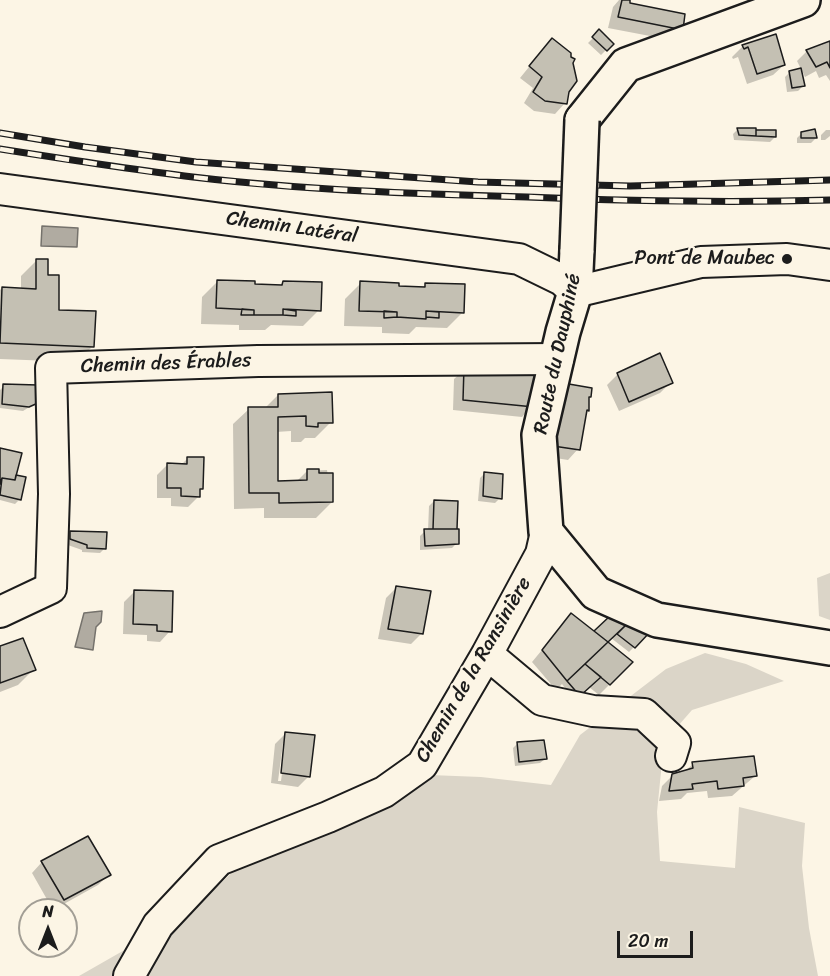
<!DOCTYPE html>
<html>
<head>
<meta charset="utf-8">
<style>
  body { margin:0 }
  #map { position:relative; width:830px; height:976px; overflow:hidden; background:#fcf5e5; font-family:Sriracha,sans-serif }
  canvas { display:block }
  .north { position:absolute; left:18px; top:898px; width:60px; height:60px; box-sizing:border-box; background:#fcf5e5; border:2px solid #a29e95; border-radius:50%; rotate:0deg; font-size:16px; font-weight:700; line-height:24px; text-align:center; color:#1c1c1c }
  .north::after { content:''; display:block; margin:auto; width:21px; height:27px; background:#1c1c1c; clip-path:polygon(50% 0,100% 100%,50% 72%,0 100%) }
  .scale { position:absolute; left:617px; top:931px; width:76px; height:27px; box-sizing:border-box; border:3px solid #1c1c1c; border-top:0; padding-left:8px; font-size:18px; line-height:21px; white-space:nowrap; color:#1c1c1c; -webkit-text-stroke:4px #fcf5e5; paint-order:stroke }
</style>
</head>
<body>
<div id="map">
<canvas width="830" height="976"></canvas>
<div class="north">N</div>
<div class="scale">20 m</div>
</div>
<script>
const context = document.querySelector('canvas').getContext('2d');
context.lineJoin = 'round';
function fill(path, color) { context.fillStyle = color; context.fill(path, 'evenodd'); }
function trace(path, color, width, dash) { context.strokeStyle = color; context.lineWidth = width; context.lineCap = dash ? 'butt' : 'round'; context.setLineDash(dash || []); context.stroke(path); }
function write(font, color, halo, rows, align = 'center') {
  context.font = font + ' Sriracha,sans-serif'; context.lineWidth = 4.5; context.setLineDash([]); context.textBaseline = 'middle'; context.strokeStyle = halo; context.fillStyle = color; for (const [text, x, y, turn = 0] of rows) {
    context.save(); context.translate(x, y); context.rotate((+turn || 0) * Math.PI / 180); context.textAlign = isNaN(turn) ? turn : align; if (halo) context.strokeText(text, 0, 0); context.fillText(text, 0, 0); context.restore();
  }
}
fill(new Path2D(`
  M830,573V620L819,616L817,578Z
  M705,653L746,664L784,681L692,710L664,742L657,812L660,861L735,868L739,807L805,823L802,866L809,928L818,976H79L191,912L244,861L430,775L481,777L551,785L580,735L666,669Z`), '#dbd5c8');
const water = new Path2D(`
  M42,226L78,228L77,247L41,246Z
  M102,611L101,622L96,627L93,650L75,647L84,613Z`);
fill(water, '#b0aba1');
trace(water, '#75726c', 1.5);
fill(new Path2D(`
  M619,0H629L628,4L681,29L671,40L608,28L613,7Z
  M599,32L612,44L601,55L588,43Z
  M775,36L784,65L773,75L747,84L738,57L733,59L732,57L743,46Z
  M830,42V81L826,75L819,78L816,71L805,77L797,61L807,51Z
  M542,51L567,91L565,103L555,114L534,111L524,103L533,88L520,78Z
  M790,72L803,86L798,91L787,92L785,77Z
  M738,129L755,131L775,137L770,142L734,140L733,134Z
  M826,130H830V136L825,140H821V135Z
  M814,131L816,138L811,143H797V138L802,133Z
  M37,260L47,276L57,312L93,346L77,362L0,359V290L2,288L21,289V276Z
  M218,281L279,287L283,282L319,310L303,326L271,325L265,330H239V325L201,324L202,297Z
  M361,283L422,288L426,284L463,312L447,328L416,327L409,334L382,333V327L344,326L345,299Z
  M465,369L532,406L522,417L453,410L454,379Z
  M618,374L671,382L660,393L619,411L607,385Z
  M4,386L36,403L23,411L0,408V390Z
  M278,395L331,422L315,438H305L301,442H291V431L276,432L277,482H296L307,471L327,470L332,502L316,518H264V508L234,509L233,424L249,409L265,408Z
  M586,406L588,410L585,413L578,449L568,460L543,456Z
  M0,449L14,476L20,499L15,504L0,500V479L8,480L0,476Z
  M188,458L201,488L199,491V496L188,507L171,506V498H157V475L168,464L181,465Z
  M485,473L500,498L495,503L478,501L480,478Z
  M434,501L457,543L452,548L420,550V536L425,531H428L429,506Z
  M71,532L105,548L100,553L82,552V550L65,544L66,537Z
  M397,587L422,633L411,644L378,639L386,598Z
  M135,591L170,631L160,642L147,641V635L123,634L124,602Z
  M571,615L594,633L612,617L648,633L629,652L611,638L606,643L631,663L599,695L589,687L574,700L562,684L556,690L532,662Z
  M0,648L34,669L18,685L0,692Z
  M286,733L309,776L298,787L271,783L275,744ZM283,743H286L281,781H278Z
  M518,743L545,759L540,763L515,766L513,748Z
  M693,764L755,776L732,796L708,798L707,791L687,793L681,799L659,801L662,786L673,775L685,771Z
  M42,862L109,875L98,885L53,910L32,873Z`), '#0003');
const building = new Path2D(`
  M622,0H630V3L685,14L683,30L618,17Z
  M599,29L614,44L607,51L592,37Z
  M776,34L785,65L757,74L748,47L744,49L742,45Z
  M552,38L571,53V57L575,59L573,63L577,81L569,92L567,104L545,101L533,92L542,77L529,66Z
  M830,41V68L827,62L816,67L806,50Z
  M801,68L805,86L792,88L789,71Z
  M737,128H756V136L739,135Z
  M815,129L817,138H801V132Z
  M756,130H776V137L756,136Z
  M36,259H48V275H59V310L96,311L94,347L0,343L2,287L36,289Z
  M217,280L255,281V284L282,285L283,281L322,282L321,311L283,309V315H254V310L216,308Z
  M360,281L399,283V286L425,287V283L465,284L464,313L426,311V319L397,317V312L359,311Z
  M242,309L254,310V315H241Z
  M283,309L296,311V316L283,315Z
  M384,311L397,312V317L384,318Z
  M426,311L439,312V318L426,317Z
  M660,353L673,383L629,402L617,373Z
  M464,367L499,368L537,375L534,407L463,400Z
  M563,383L592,388L591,397H589V411L587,410L580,450L553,446Z
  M3,384L38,385V403L29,407L2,404Z
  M332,392L333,423H318V427L306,426V416L278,417V481L307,480V469H319V473H333V502L279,503V493H249L248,407H278V394Z
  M0,448L22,453L15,480L2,478L0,484Z
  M187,457H204L203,489H200V497L181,496V488H167V463L187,464Z
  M484,472L503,474L502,499L483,496Z
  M16,475L26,477L21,500L0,495L2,478L15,480Z
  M434,500L458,501L457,529H433Z
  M424,529H459V544L425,546Z
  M70,531L107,532L106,549L87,548V545L70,539Z
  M396,586L431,591L423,634L388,629Z
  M134,590L173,591L172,632L157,631V625L133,624Z
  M571,613L608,642L567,681L542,650Z
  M611,615L628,623L608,642L594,631Z
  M628,623L650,632L635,648L617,634Z
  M23,638L36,670L0,683V646Z
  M608,642L633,662L610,685L585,664Z
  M585,664L601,677L580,696L567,681Z
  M285,732L315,735L310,777L281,773Z
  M544,740L547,759L519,762L517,742Z
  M754,756L757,776L743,778L744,786L718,789L717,781L692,784L693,789L669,791L672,774L693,768L692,762Z
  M88,836L111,875L64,900L41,861Z`);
fill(building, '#c4c0b3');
trace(building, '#1c1c1c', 1.5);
const minor = new Path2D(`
  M0,189L519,259L562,280L575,292L701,262L787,259L830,265
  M0,612L51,588L54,494L51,368L258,361L558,359
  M487,654L542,700L593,711L644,714L675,743L671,756
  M129,976L158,925L219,860L328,817L384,792L422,765L487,654L541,554L546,532`);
const tertiary = new Path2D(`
  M582,120L626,65L803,0
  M577,250L575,292L563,332L539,435L546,532L596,593L657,620L830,648`);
trace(minor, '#1c1c1c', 34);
trace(tertiary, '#1c1c1c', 38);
trace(minor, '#fcf5e5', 30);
trace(tertiary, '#fcf5e5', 33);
const rail = new Path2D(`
  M0,133L85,147L196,162L478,182L630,186L830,180
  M0,149C64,159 128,169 193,177C303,190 416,194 527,197C628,201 729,203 830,200`);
trace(rail, '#1c1c1c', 7);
trace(rail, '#fcf5e5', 4.5, [14]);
const tertiaryBridge = new Path2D(`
  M577,250L582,120`);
trace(tertiaryBridge, '#1c1c1c', 38, []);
trace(tertiaryBridge, '#fcf5e5', 33);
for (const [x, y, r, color] of [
  [787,259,6,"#1c1c1c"]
]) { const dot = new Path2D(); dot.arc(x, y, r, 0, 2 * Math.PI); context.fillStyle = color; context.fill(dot); trace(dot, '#fcf5e5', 2); }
write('20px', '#1c1c1c', '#fcf5e5', [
  ["Chemin Latéral",292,228,8],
  ["Route du Dauphiné",558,354,-78],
  ["Chemin des Érables",166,364,-2],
  ["Chemin de la Ransinière",474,670,-60]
]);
write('20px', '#1c1c1c', '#fcf5e5', [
  ["Pont de Maubec",775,259]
], 'right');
</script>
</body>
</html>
